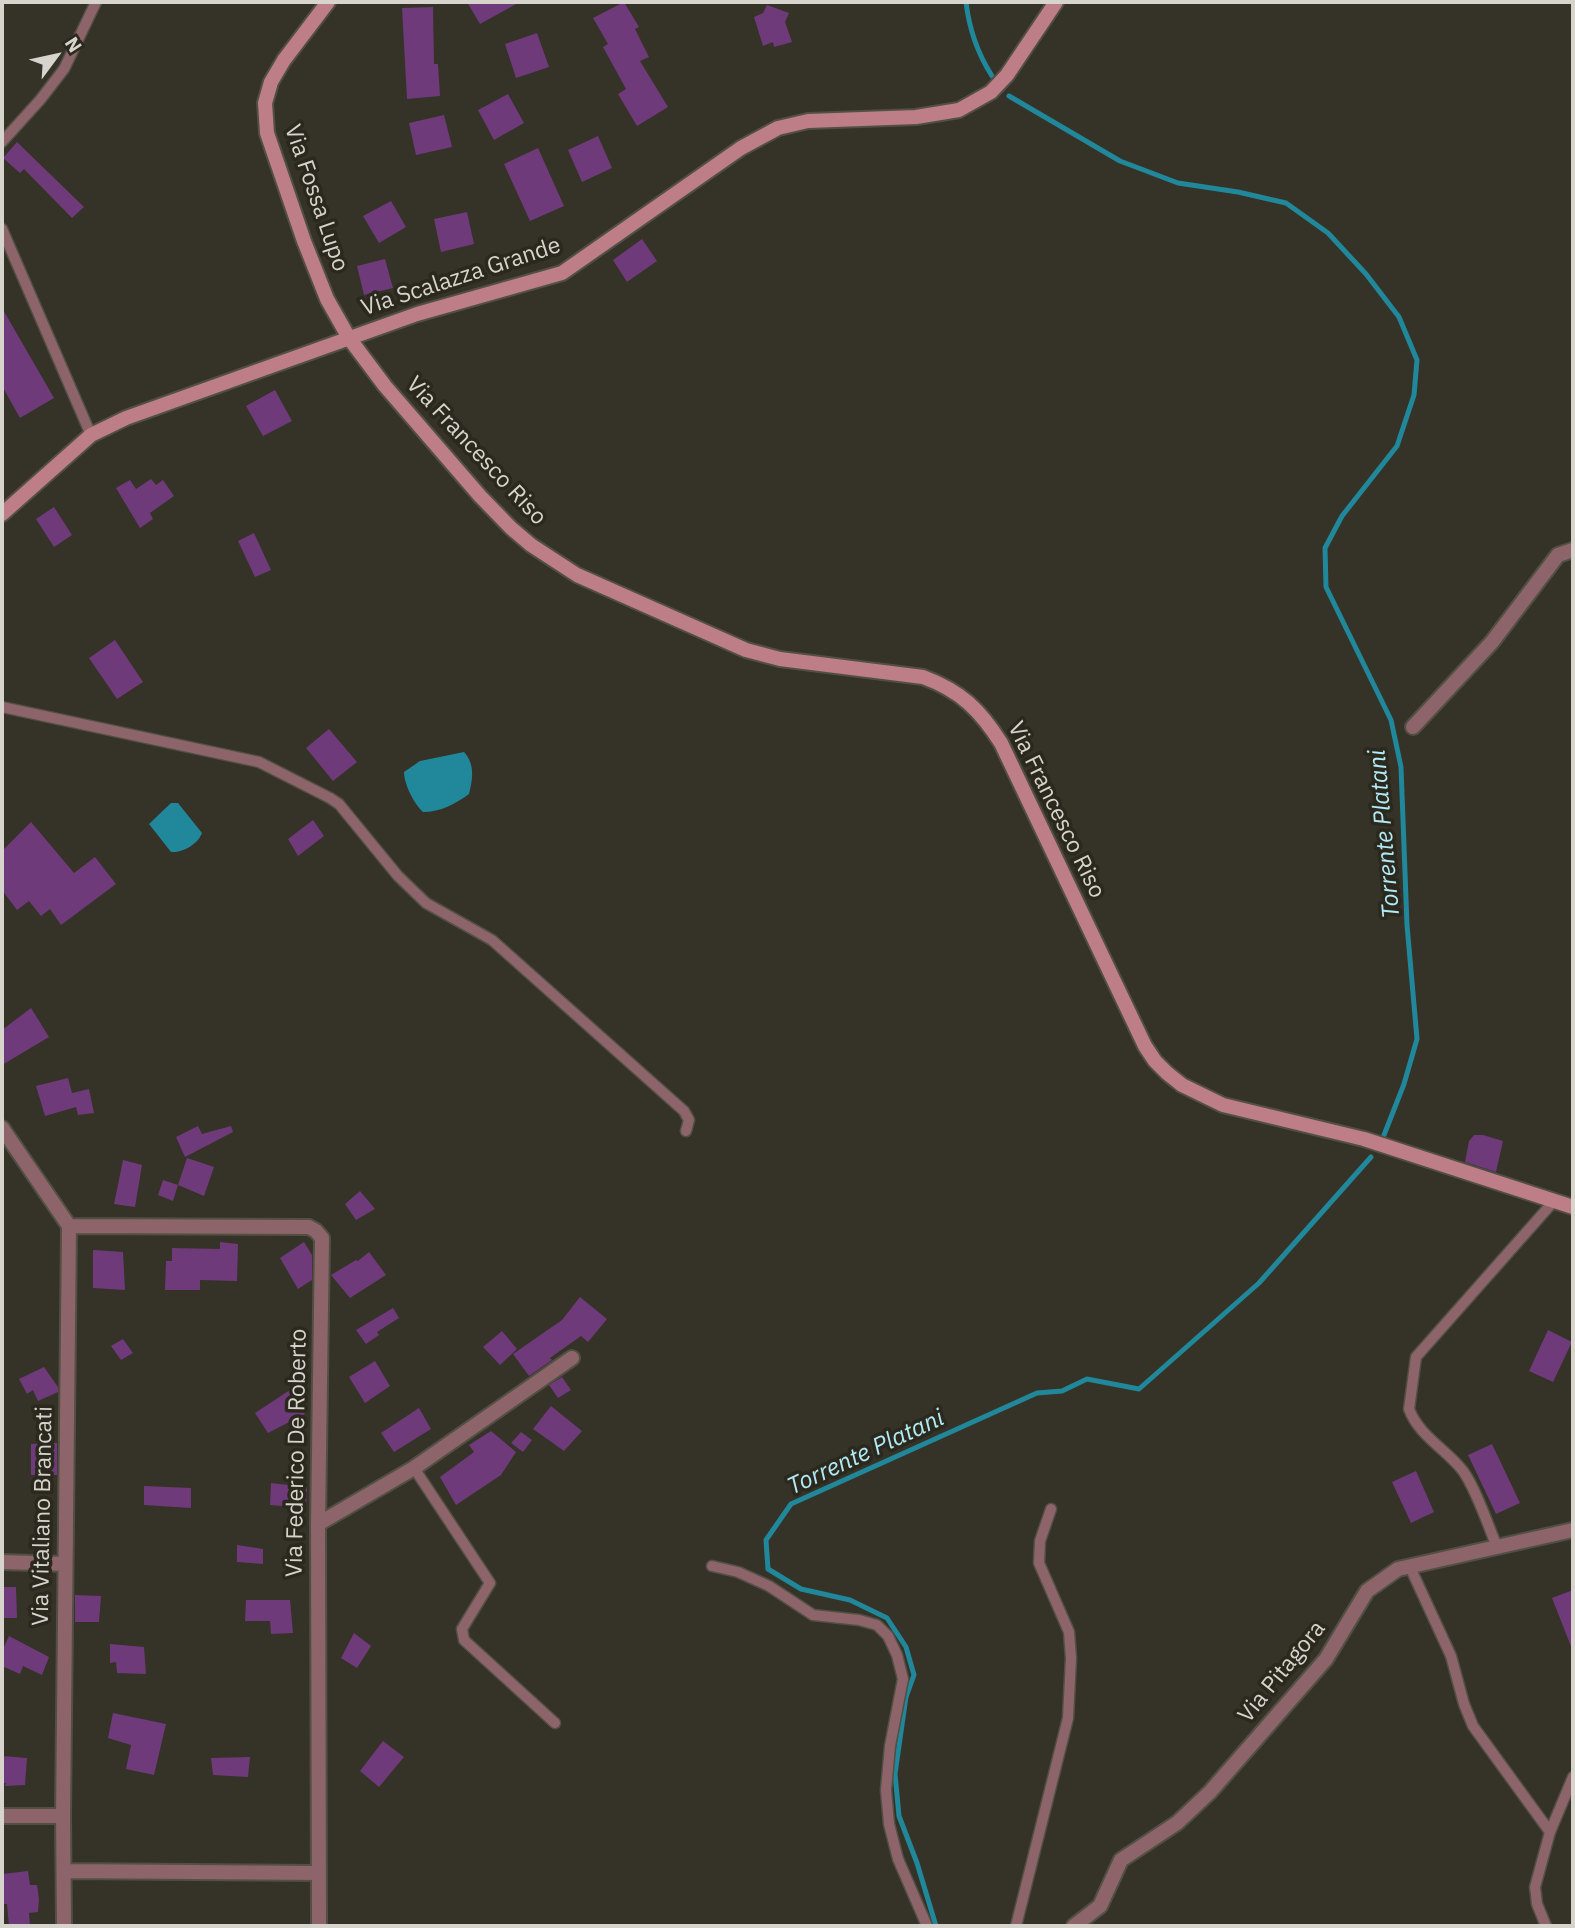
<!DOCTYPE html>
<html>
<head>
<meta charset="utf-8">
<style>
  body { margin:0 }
  #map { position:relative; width:1575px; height:1928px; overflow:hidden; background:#353227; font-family:"IBM Plex Sans",sans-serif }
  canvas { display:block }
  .frame { position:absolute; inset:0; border:4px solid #d6d4cd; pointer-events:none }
  .north { position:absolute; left:21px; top:21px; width:70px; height:70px; -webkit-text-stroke:5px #2b281d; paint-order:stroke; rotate:57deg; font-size:19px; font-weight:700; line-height:28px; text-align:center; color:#d6d4cd }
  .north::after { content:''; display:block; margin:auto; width:24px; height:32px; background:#d6d4cd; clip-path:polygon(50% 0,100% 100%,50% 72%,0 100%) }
</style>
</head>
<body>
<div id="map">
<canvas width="1575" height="1928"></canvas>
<div class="frame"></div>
<div class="north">N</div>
</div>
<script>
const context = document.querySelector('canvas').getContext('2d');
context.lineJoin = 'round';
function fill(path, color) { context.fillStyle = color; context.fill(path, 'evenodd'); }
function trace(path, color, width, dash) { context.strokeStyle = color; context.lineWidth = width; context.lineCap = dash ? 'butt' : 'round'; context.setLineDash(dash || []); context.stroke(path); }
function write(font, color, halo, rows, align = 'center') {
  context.font = font + ' "IBM Plex Sans",sans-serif'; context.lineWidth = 7; context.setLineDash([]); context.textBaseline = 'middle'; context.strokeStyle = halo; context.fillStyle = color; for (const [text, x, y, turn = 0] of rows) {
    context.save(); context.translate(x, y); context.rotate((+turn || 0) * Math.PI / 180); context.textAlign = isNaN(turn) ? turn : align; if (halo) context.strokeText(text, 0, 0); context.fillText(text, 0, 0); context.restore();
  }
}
fill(new Path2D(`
  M464,752C475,764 473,779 469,794C455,804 441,812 423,812C414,804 404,784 404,772L420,761Z
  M171,803H178L202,833C198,844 183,853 171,852L149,824Z`), '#20889a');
trace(new Path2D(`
  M966,2C969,28 978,54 992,76
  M1009,96L1120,161L1178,183L1238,192L1286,203L1328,233L1366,274L1399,317L1417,360L1414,395L1397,446L1342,516L1325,548L1326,587L1391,720L1401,767L1407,925L1417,1039L1404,1084L1384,1135
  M936,1926L917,1863L899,1816L895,1774L906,1697L914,1675L906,1647L887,1618L850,1600L801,1589L768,1569L766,1540L791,1504L1037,1393L1062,1391L1087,1379L1139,1389L1259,1283L1371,1157`), '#20889a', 5);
fill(new Path2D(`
  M467,2H520L480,24Z
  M624,2L639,27L635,29L649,57L640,61L668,107L637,126L618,94L626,89L603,47L608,44L593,18Z
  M767,5L789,13L785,22L792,42L774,47L773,42L763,46L754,17L763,13Z
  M433,7L434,64H438L440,96L407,99L402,8Z
  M537,33L549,67L516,78L505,44Z
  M508,94L524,123L494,140L478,110Z
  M444,115L452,147L416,155L409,123Z
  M598,136L612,168L582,182L568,150Z
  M17,142L84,207L72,218L24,169L20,173L3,158Z
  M538,148L564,206L530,221L504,164Z
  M391,201L406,227L379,243L363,216Z
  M467,212L474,244L441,252L434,219Z
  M642,239L657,261L627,282L613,260Z
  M385,259L393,288L364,295L357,266Z
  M2,308L54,398L20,418L2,386Z
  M275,390L292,421L263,436L246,406Z
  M151,479L156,485L163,480L174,496L150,513L153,519L140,528L116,488L130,480L136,489Z
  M54,507L72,535L54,547L36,519Z
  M254,533L271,570L255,577L238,541Z
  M115,640L143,682L117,699L89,658Z
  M329,729L357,762L333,781L306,748Z
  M313,820L324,836L298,856L288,839Z
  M31,822L74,873L95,857L116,884L61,925L50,909L41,916L29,901L17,910L2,890V851Z
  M31,1008L49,1037L2,1065V1030Z
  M68,1078L72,1093L89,1089L94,1113L78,1115L76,1107L45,1116L36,1086Z
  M198,1126L202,1134L231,1126L233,1132L185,1157L176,1137Z
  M1474,1135H1483L1503,1141L1496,1172L1465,1162L1469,1141Z
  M187,1158L214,1167L204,1196L178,1185Z
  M123,1160L142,1165L135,1207L114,1204Z
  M163,1180L178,1185L173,1201L158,1195Z
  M360,1191L375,1209L356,1220L345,1204Z
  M220,1242L238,1244L237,1281L200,1280V1290H165L166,1261H172V1248L220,1249Z
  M304,1242L312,1255V1280L298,1289L280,1258Z
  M93,1250L123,1252L125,1290L93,1288Z
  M369,1252L386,1275L350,1298L331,1275L356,1260L358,1261Z
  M580,1297L607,1319L588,1342L581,1336L550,1358L552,1360L529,1376L513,1354L562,1320Z
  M393,1308L399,1318L377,1332L379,1335L366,1344L356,1330Z
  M1548,1330L1572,1342L1553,1382L1529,1371Z
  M502,1331L517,1349L500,1365L483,1347Z
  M123,1339L133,1353L121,1360L111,1346Z
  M375,1361L390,1386L365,1403L349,1377Z
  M44,1367L58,1387V1392L38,1401L33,1390L27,1394L19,1379Z
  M562,1377L571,1390L558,1398L549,1385Z
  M290,1390L305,1414L268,1433L255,1413Z
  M551,1406L582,1431L564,1451L533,1429Z
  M419,1408L431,1429L394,1452L381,1433Z
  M491,1431L516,1452L501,1475L456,1505L440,1477L474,1452L469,1445Z
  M521,1432L532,1440L523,1452L511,1443Z
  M57,1443V1475H31V1444Z
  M1492,1444L1520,1503L1496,1514L1468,1455Z
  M1416,1471L1434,1512L1411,1523L1392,1482Z
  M271,1483L307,1487L306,1508L270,1505Z
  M144,1486L191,1488V1508L144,1505Z
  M237,1545L263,1549V1564L237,1562Z
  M2,1587H16L17,1618H2Z
  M1573,1590V1649H1572L1552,1598Z
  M75,1595L101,1596L99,1622H75Z
  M246,1600H290L293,1633L271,1634L270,1621H245Z
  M354,1633L371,1646L357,1668L341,1658Z
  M9,1636L49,1657L42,1675L23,1666L20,1674L2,1666V1651Z
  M110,1644L144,1647L146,1674L117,1673L116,1662L110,1663Z
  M113,1713L166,1724L154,1775L126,1769L131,1745L108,1738Z
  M383,1741L404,1757L379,1787L360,1771Z
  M2,1756L27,1758L25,1785L5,1786L6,1783H2Z
  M250,1757L248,1777L213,1775L211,1758Z
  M28,1871L30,1885H37L39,1899L38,1912L29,1913L30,1926H9L7,1904H2V1874Z`), '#6f3a7a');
const lane = new Path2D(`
  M2,142L40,100L64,69L96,2
  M2,229L91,435
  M2,707L259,762L330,798L339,804L398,876L426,903L492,940L684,1111L689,1120L686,1131
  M414,1468L490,1583L462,1629L464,1640L555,1723
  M1497,1547C1488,1525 1476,1489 1463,1471C1446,1449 1419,1436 1409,1409L1416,1357L1554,1201
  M712,1566L738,1572L769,1586L813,1615L859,1620L877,1625L888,1636L897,1655L903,1679L890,1746L886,1790L889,1824L898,1859L927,1926
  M1410,1567L1451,1656L1464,1704L1473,1726L1550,1832
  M1016,1926L1068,1718L1071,1658L1069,1632L1039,1563L1040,1541L1051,1509
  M1546,1926L1537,1904L1535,1887L1550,1832L1573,1777`);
const street = new Path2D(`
  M1413,727L1492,642L1558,555L1573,550
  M2,1128L69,1226L63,1816L64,1926
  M69,1226L309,1227L316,1231L322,1238L318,1524L319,1926
  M318,1524L414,1468L572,1358
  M2,1562L65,1564
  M2,1816H63
  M65,1871L317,1873
  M1074,1926L1100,1906L1121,1860L1177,1823L1210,1792L1326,1659L1367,1591L1398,1569L1573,1530`);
const secondary = new Path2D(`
  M328,2L284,60L271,82L265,103L267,133L304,241L327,299L349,338L385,386L480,496L511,528L531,545L577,575L746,650L780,659L923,677C961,691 980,710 1001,743L1145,1046L1155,1061L1167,1073L1182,1085L1223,1105L1364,1139L1573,1207
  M2,514L91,435L126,418L417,314L562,273L741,148L778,128L808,121L916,117L959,110L991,92L1007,75L1056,2`);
trace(lane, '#524f45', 13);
trace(street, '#524f45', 18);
trace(secondary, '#524f45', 18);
trace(lane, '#8c6469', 10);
trace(street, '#8c6469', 14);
trace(secondary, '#bd7e88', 14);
write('23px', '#d6d4cd', '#2b281d', [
  ["Via Fossa Lupo",316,198,71],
  ["Via Scalazza Grande",461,277,-18],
  ["Via Francesco Riso",476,451,47],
  ["Via Francesco Riso",1056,810,64],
  ["Via Federico De Roberto",297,1453,-89],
  ["Via Vitaliano Brancati",43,1516,-89],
  ["Via Pitagora",1282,1672,-51]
]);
write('italic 24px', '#b2eaf6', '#2b281d', [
  ["Torrente Platani",1385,834,-95],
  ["Torrente Platani",866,1453,-25]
]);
</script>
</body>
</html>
